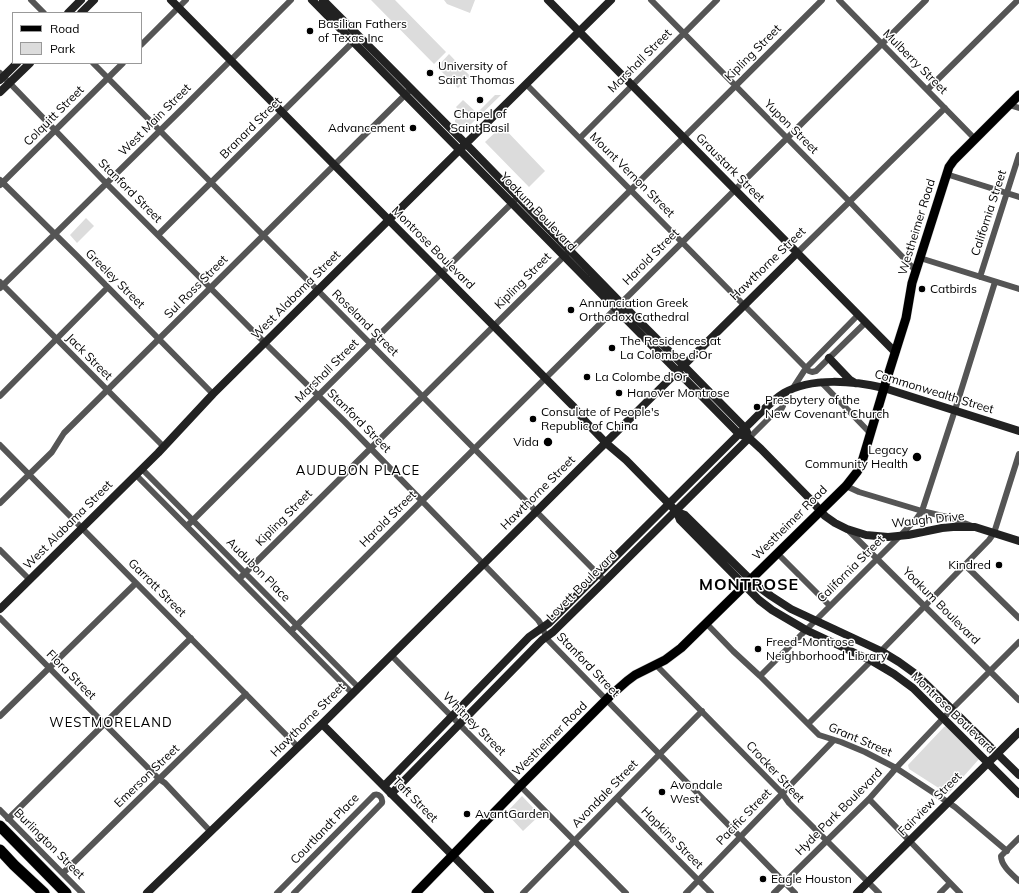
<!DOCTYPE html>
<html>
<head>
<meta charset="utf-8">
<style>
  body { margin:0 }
  #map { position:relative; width:1019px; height:893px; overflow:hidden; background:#fff; font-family:Mulish,sans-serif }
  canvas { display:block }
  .legend { position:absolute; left:12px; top:12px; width:130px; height:52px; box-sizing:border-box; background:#fff; border:1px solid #999; margin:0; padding:5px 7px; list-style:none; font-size:12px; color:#000 }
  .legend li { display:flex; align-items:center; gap:8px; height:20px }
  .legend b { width:20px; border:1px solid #999 }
</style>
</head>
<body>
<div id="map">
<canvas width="1019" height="893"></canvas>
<ul class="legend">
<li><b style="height:5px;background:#000"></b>Road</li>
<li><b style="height:11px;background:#dcdcdc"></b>Park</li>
</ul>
</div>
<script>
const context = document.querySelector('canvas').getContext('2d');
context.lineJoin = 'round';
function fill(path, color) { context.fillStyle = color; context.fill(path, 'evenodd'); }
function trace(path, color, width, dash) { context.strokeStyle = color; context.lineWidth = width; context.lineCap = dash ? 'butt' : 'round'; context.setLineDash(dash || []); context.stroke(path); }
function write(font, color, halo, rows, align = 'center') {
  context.font = font + ' Mulish,sans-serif'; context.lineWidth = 3; context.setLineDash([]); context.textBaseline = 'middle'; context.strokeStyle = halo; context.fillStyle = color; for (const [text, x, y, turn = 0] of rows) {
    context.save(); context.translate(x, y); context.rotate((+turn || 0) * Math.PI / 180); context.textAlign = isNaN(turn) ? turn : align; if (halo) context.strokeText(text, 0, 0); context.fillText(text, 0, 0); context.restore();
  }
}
fill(new Path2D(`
  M371,0H395L446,52L434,64Z
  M444,0H475L470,13L447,4Z
  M449,54L470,76L458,88L437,67Z
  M495,95H501L467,128L463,127L462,128L455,122V120L458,117C459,113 459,110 456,107L463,100L477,113Z
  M502,126L545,171L529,187L485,142Z
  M86,218L94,226L77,243L70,235Z
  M946,726L979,759L948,794L909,769L908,765L944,727Z
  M522,796L540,815L523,831L506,813Z`), '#dcdcdc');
const primary = new Path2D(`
  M416,893L520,786L610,696L627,681L635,675L665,660L681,648L846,486L857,472L861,465L884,388L906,318L912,283L949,167L954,160L1019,95`);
const highway = new Path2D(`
  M0,826L66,893
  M0,850L14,865L44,893`);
trace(primary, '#dbdbdb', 10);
trace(highway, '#dbdbdb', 12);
trace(new Path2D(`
  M31,0L44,13
  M651,0L849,201L916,271
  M839,0L975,139
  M141,45L186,0
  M93,63L601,577
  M0,73L102,179L270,348L344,421L538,620C543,626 544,635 549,641L795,893
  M526,84L809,371L812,372L816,371L865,323
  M927,90L1018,0
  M1009,105L1019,108
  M580,138L717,0
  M946,174L1019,197
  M0,180L77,256L213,394
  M0,185L123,63
  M158,235L356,39
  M797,253L945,108
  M920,258L1019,289
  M980,277L1019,155
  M0,282L164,447
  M0,288L184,107L291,0
  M821,382L871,434
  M793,388L806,368L858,315
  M0,396L107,288
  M749,438L770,417L782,408L783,406C782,401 780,400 775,401
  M0,445L298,747
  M142,469L358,687
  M136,475L352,693
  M846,486L859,492L922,511L951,518L972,526
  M0,503L52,452L64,433L411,89
  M187,526L515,200
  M847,529L1019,700
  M0,550L30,580
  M777,553L830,606
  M965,565L1019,618
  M239,579L822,0
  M0,618L159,779L165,783L211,832
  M706,623L733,651L760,676L819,735L841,742L865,752L896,768L937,795L955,807L1007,851
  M291,631L926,0
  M391,655L626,893
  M656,665L782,793L789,803L879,893
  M760,676L900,536L917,518L922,511L955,410L995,282
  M0,716L136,583
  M808,724L881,651L989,540L994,533L1019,454
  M617,798L711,893
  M869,799L960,893
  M0,810L82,893
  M8,819L191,638
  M1019,838L1001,856C1001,866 1013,875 1019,881
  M63,873L246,694
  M277,893L374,795C379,793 383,798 382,803L294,893
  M523,893L702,711
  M686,893L834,740
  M774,893L869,799L891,774L896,768L952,709L1019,642
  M940,893L950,883`), '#555', 6);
trace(new Path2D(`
  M171,0L568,401L573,406L585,421L606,443L626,460L677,512L685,515L756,585L771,596L791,609L881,651L899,662L917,675L1019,775
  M312,0L739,434L749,438L761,449L810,499L825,516L835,523L847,529L866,535L888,537L908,535L942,528L953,527H975L1019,541
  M323,0L471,149L621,303L683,365L745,428L747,432
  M548,0L895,352
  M68,13L81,0
  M81,13L94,0
  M0,80L17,63
  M0,92L30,63
  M829,358L850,380L855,383
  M677,512L680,520L759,600L772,610L806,630L872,661L894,674L913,688L1019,794
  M0,609L158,453L213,394L611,0
  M322,724L490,893
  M384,786L529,637L549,623L745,428C757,417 769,402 784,393C811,377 854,381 884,388L1019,431
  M391,794L542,640L553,632L605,581L749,438
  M147,893L322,724L797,253
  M857,893L1019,732`), '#222', 8);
trace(primary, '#000', 9);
trace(highway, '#000', 11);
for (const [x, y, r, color] of [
  [310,31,4,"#000"],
  [430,73,4,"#000"],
  [480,100,4,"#000"],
  [413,128,4,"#000"],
  [922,289,4,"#000"],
  [571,310,4,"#000"],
  [612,348,4,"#000"],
  [587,377,4,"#000"],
  [619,393,4,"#000"],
  [757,407,4,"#000"],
  [533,419,4,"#000"],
  [548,442,5,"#000"],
  [917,457,5,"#000"],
  [999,565,4,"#000"],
  [758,649,4,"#000"],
  [662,792,4,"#000"],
  [467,814,4,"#000"],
  [763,879,4,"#000"]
]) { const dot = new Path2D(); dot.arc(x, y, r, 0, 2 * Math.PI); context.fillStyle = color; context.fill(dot); trace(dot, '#fff', 1.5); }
write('12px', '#000', '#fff', [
  ["Basilian Fathers",318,24],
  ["of Texas Inc",318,38],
  ["University of",438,66],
  ["Saint Thomas",438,80],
  ["Chapel of",480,114,"center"],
  ["Saint Basil",480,128,"center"],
  ["Advancement",405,128,"right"],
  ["Catbirds",930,289],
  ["Annunciation Greek",579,303],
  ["Orthodox Cathedral",579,317],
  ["The Residences at",620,341],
  ["La Colombe d’Or",620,355],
  ["La Colombe d'Or",595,377],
  ["Hanover Montrose",627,393],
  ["Presbytery of the",765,400],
  ["New Covenant Church",765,414],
  ["Consulate of People's",541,412],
  ["Republic of China",541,426],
  ["Vida",539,442,"right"],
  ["Legacy",908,450,"right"],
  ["Community Health",908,464,"right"],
  ["Kindred",991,565,"right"],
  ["Freed-Montrose",766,642],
  ["Neighborhood Library",766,656],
  ["Avondale",670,785],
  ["West",670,799],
  ["AvantGarden",475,814],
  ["Eagle Houston",771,879]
], 'left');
write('12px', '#000', '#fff', [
  ["Kipling Street",753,53,-45],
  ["Marshall Street",640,61,-45],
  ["Mulberry Street",915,62,45],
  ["Colquitt Street",54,116,-45],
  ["West Main Street",155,120,-45],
  ["Yupon Street",791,127,45],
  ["Branard Street",251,128,-45],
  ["Graustark Street",730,168,45],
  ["Mount Vernon Street",632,175,45],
  ["Stanford Street",130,191,45],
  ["Yoakum Boulevard",538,212,46],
  ["California Street",989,213,-72],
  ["Westheimer Road",917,227,-73],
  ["Montrose Boulevard",433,248,45],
  ["Harold Street",651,257,-45],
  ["Hawthorne Street",768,264,-44],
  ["Greeley Street",115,279,45],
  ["Kipling Street",523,281,-45],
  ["Sul Ross Street",196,287,-45],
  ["West Alabama Street",296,295,-45],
  ["Roseland Street",365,323,45],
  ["Jack Street",89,357,45],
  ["Marshall Street",327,371,-45],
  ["Commonwealth Street",934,392,17],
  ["Stanford Street",359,421,45],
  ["Hawthorne Street",538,493,-45],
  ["Kipling Street",284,518,-45],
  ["Harold Street",388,519,-45],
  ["Waugh Drive",928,520,-6],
  ["Westheimer Road",790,523,-45],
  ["West Alabama Street",68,525,-45],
  ["California Street",851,569,-45],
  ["Audubon Place",258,570,45],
  ["Lovett Boulevard",582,586,-45],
  ["Garrott Street",157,588,45],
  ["Yoakum Boulevard",941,606,45],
  ["Stanford Street",588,665,46],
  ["Flora Street",71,675,45],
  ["Montrose Boulevard",953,713,44],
  ["Hawthorne Street",308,720,-45],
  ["Whitney Street",474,724,45],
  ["Westheimer Road",550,739,-45],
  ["Grant Street",860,740,23],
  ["Crocker Street",775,772,47],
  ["Emerson Street",147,776,-44],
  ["Avondale Street",605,794,-46],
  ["Taft Street",415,800,45],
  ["Fairview Street",930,804,-45],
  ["Hyde Park Boulevard",839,812,-45],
  ["Pacific Street",744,817,-46],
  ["Courtlandt Place",325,829,-46],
  ["Hopkins Street",672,838,45],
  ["Burlington Street",49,844,45]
]);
context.letterSpacing = '1px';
write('13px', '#000', '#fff', [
  ["AUDUBON PLACE",358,471],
  ["WESTMORELAND",111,723]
]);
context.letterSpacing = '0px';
context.letterSpacing = '1px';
write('bold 16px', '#000', '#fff', [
  ["MONTROSE",749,585]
]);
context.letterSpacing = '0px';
</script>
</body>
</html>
